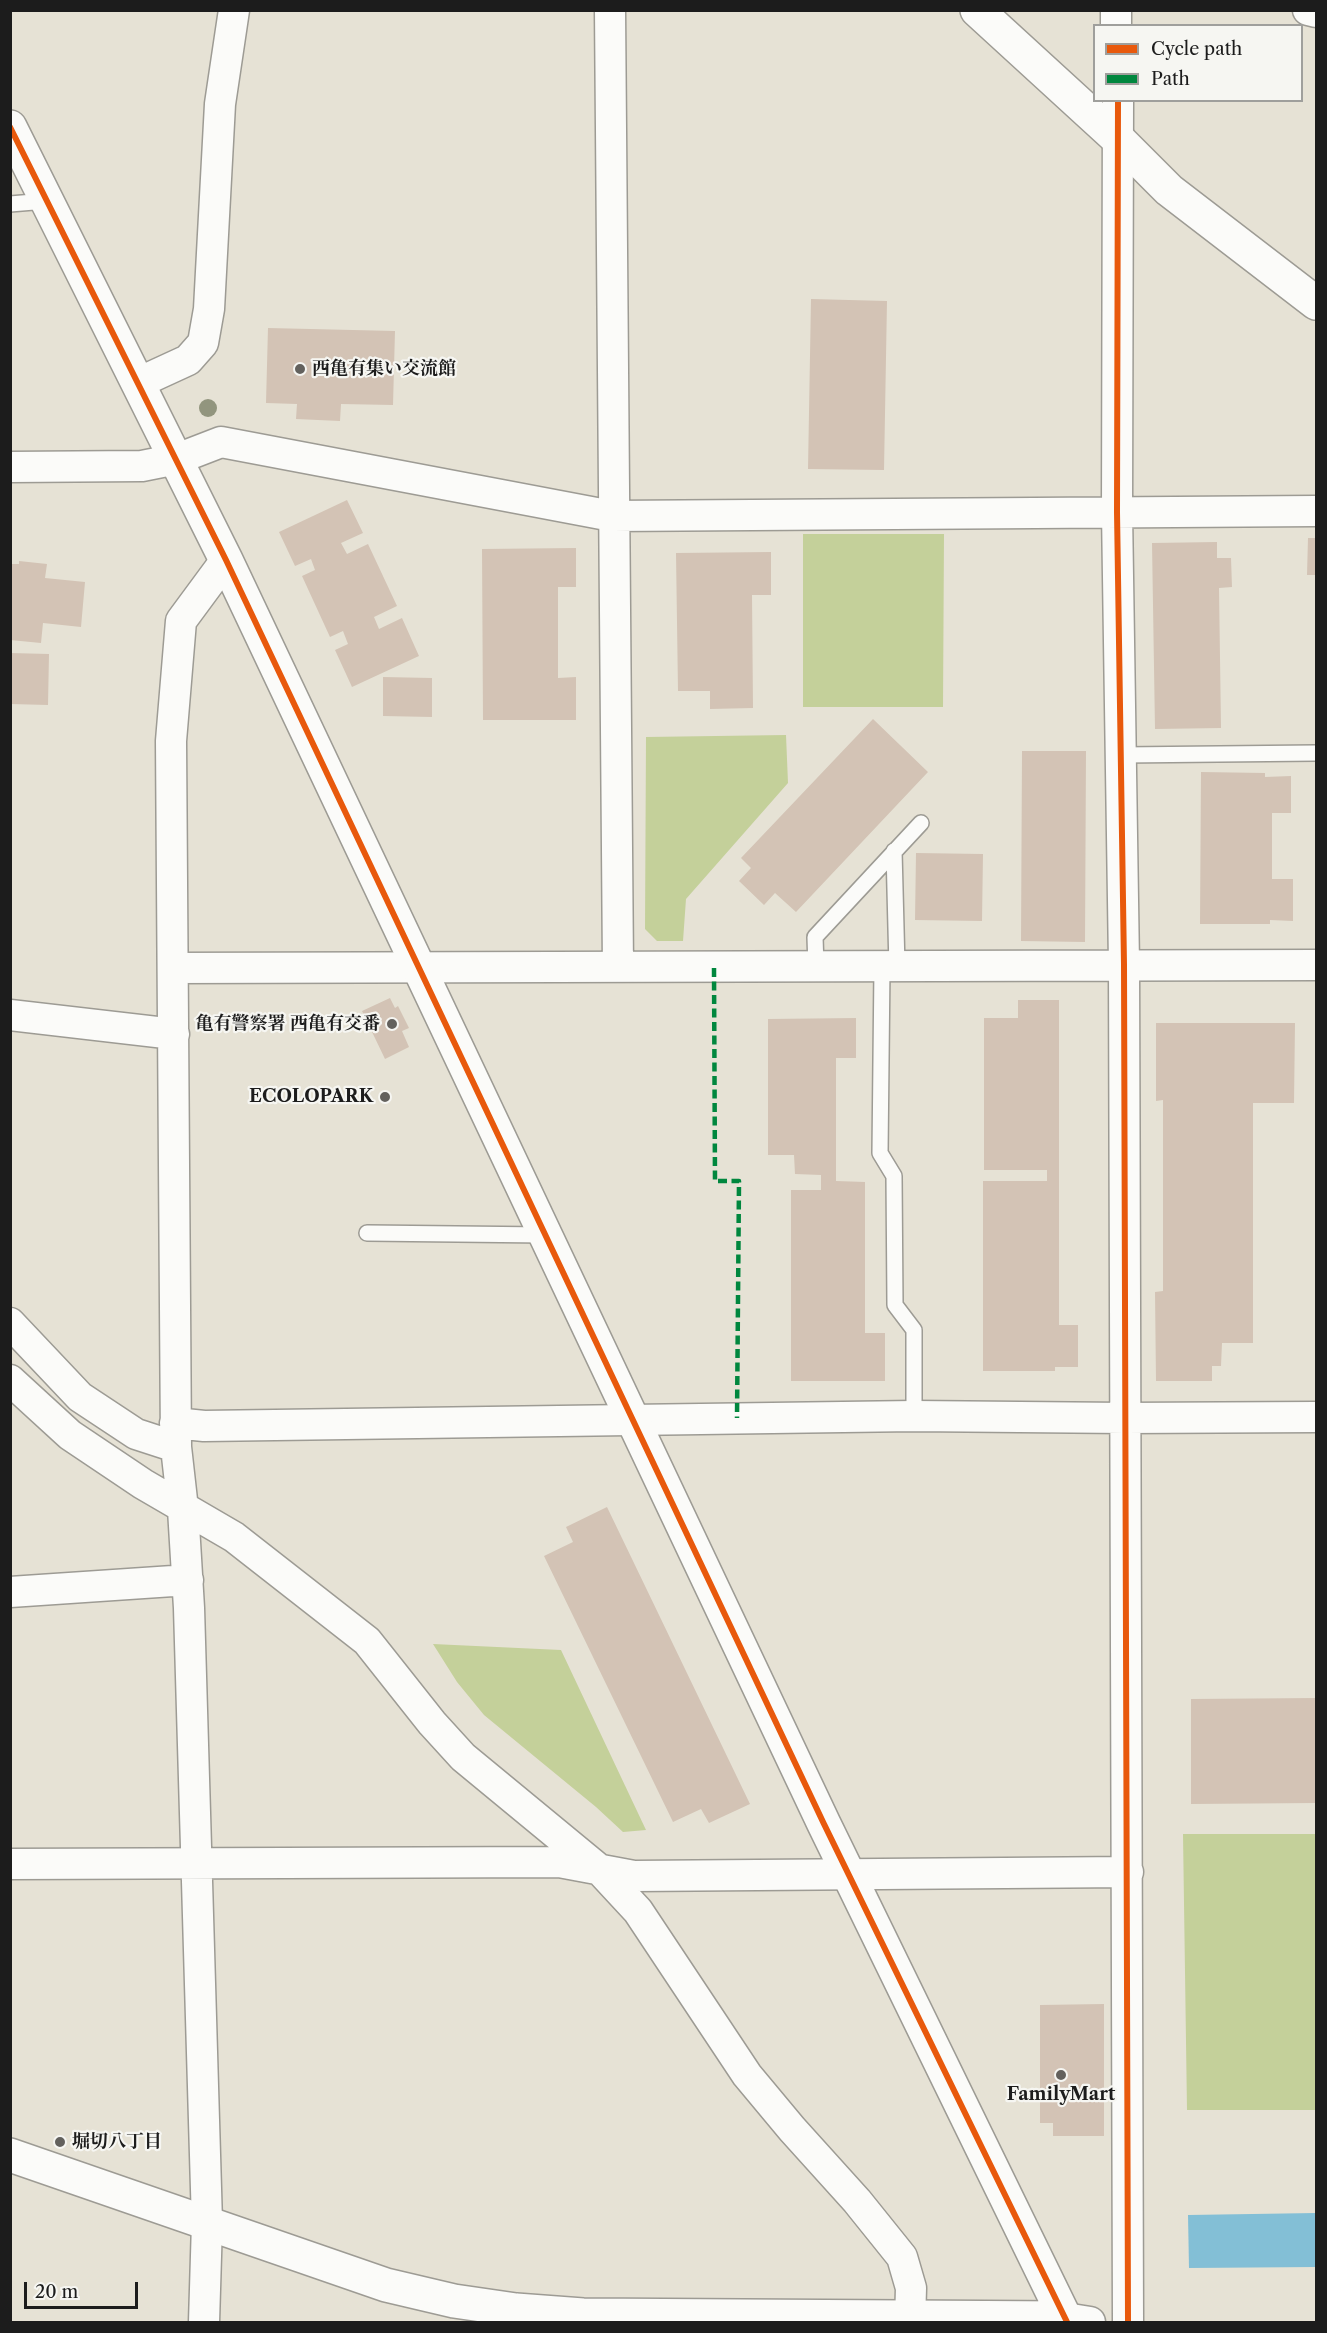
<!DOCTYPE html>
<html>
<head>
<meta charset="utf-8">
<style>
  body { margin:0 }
  #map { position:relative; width:1327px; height:2333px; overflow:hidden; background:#e6e2d5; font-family:"Libre Caslon Text",serif }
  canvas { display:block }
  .frame { position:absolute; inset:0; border:12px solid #1c1c1c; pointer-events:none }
  .legend { position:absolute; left:1093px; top:24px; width:210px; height:78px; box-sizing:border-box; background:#f6f6f2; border:2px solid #9f9f9c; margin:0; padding:8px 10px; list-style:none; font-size:18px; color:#1c1c1c }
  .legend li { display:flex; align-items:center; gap:12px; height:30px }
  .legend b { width:30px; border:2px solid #9f9f9c }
  .scale { position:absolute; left:24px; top:2282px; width:114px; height:27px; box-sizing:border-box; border:3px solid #1c1c1c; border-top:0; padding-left:8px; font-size:18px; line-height:21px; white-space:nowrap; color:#1c1c1c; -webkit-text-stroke:4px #f6f6f2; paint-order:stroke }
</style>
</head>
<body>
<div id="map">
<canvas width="1327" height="2333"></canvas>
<div class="frame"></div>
<ul class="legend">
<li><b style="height:8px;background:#e8590c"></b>Cycle path</li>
<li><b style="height:8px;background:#00873e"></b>Path</li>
</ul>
<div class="scale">20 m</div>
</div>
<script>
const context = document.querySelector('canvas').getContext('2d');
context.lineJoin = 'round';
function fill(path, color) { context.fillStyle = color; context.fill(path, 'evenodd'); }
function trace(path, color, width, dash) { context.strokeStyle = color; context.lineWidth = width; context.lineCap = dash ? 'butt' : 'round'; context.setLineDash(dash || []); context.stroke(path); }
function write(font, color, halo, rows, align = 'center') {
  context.font = font + ' "Libre Caslon Text","Noto Serif JP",serif'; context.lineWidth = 4.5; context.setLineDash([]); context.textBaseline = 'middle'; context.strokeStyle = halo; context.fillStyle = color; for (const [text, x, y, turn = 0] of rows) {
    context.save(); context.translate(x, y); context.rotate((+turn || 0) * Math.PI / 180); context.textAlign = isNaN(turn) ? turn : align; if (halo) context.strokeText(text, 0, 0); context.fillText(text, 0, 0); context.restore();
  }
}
fill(new Path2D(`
  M803,534H944L943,707H803Z
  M786,735L788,783L686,899L683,941H657L645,929L646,737Z
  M433,1644L561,1650L646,1830L623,1832L596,1807L484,1715L457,1682Z
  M1183,1834H1316V2110H1187Z`), '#c4d09a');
fill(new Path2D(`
  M1316,2213V2267L1189,2268L1188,2215Z`), '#83bfd6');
fill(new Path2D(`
  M811,299L887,301L884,470L808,469Z
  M268,328L395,331L393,405L341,404L340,421L296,419L297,404L266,403Z
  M347,500L363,533L341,543L347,554L368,544L397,606L374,617L379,629L402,618L419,656L352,687L335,650L348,644L343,631L330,637L302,576L315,570L311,559L295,566L279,532Z
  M1308,538H1316V575H1307Z
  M1217,542V558H1231L1232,587L1219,588L1221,728L1155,729L1152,543Z
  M576,548V587H558V678L576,677V720H483L482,549Z
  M771,552V595H752L753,708L710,709V691H678L676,553Z
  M19,561L47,564L45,578L85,582L81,627L43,623L41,643L10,640V564H19Z
  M10,653L49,654L48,705L10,704Z
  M383,677L432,678V717L383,716Z
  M873,719L928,772L796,912L775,893L764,905L739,881L751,868L741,858Z
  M1022,751H1086L1085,942L1021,941Z
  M1201,772L1265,773V777L1291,776V813H1272V879H1293V921L1270,920V924H1200Z
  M916,853L983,854L982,921L915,920Z
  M390,998L395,1008L398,1006L409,1028L402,1031L409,1047L385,1059L362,1011Z
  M1018,1000H1059V1325H1078V1367H1055V1371H983V1181H1047V1170H984V1018H1018Z
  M856,1018V1058H836V1181L865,1182V1333H885V1381H791V1190H821V1175L795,1174L794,1155H768V1019Z
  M1156,1023H1295L1294,1103H1253V1343H1222L1221,1366H1212V1381H1156L1155,1292L1163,1291V1100L1156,1101Z
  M607,1507L750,1804L709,1823L701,1809L673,1822L544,1556L573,1542L566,1527Z
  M1316,1698V1803L1191,1804V1699Z
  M1104,2004V2136H1053V2123H1040V2005Z`), '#d3c3b5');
const service = new Path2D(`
  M10,204L46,201
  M1122,755L1316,753
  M894,851L897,967
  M816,967L815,937L921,823
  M882,967L880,1153L894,1176L895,1305L914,1330V1416
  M367,1233L546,1235`);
const minor = new Path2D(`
  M610,10L618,967
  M1116,10V26
  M1308,10L1316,12
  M1118,100L1117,512L1124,964L1128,2322
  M138,383L188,360L203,343L209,309L220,104L234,10
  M10,467L142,466L177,459L221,442L612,516L1316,511
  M174,968L1316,965
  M10,1015L174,1034
  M10,1323L80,1397L136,1434L176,1447
  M10,1380L70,1435L143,1484L234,1537L367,1641L432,1723L463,1757L600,1870L638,1911L747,2075L792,2129L857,2201L902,2257L911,2288L910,2322
  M175,1423L204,1426L914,1416L1125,1418L1316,1417
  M10,1592L188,1580
  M10,1864L559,1862L634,1876L1128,1872
  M1065,2318L1090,2322
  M204,2322L207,2223L189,1608L183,1509L176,1447L171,741L181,621L226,560`);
const tertiary = new Path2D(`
  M977,10L1119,140L1169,190L1316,303
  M10,127L226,560L824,1824L1067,2322
  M10,2155L386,2285L454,2301L516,2310L583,2315L1065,2318`);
trace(service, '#9d9b94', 18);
trace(minor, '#9d9b94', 33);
trace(tertiary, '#9d9b94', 36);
trace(service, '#fbfbf9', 15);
trace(minor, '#fbfbf9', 30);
trace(tertiary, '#fbfbf9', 33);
trace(new Path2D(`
  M714,968L715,1181H739L737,1418`), '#00873e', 4.5, [9, 4.5]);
trace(new Path2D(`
  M1118,100L1117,512L1124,964L1128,2322
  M10,127L226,560L824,1824L1067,2322`), '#e8590c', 6);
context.fillStyle = '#92957e';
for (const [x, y] of [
  [208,408]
]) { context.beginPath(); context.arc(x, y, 9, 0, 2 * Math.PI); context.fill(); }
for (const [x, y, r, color] of [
  [300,369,6,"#63615d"],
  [392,1024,6,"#63615d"],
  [385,1097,6,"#63615d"],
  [1061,2075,6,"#63615d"],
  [60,2142,6,"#63615d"]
]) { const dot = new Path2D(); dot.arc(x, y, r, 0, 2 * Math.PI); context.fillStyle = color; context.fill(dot); trace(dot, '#f6f6f2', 2); }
write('bold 18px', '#1c1c1c', '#f6f6f2', [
  ["西亀有集い交流館",312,369],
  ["亀有警察署 西亀有交番",380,1024,"right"],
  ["ECOLOPARK",373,1097,"right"],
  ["FamilyMart",1061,2095,"center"],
  ["堀切八丁目",72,2142]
], 'left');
</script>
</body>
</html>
